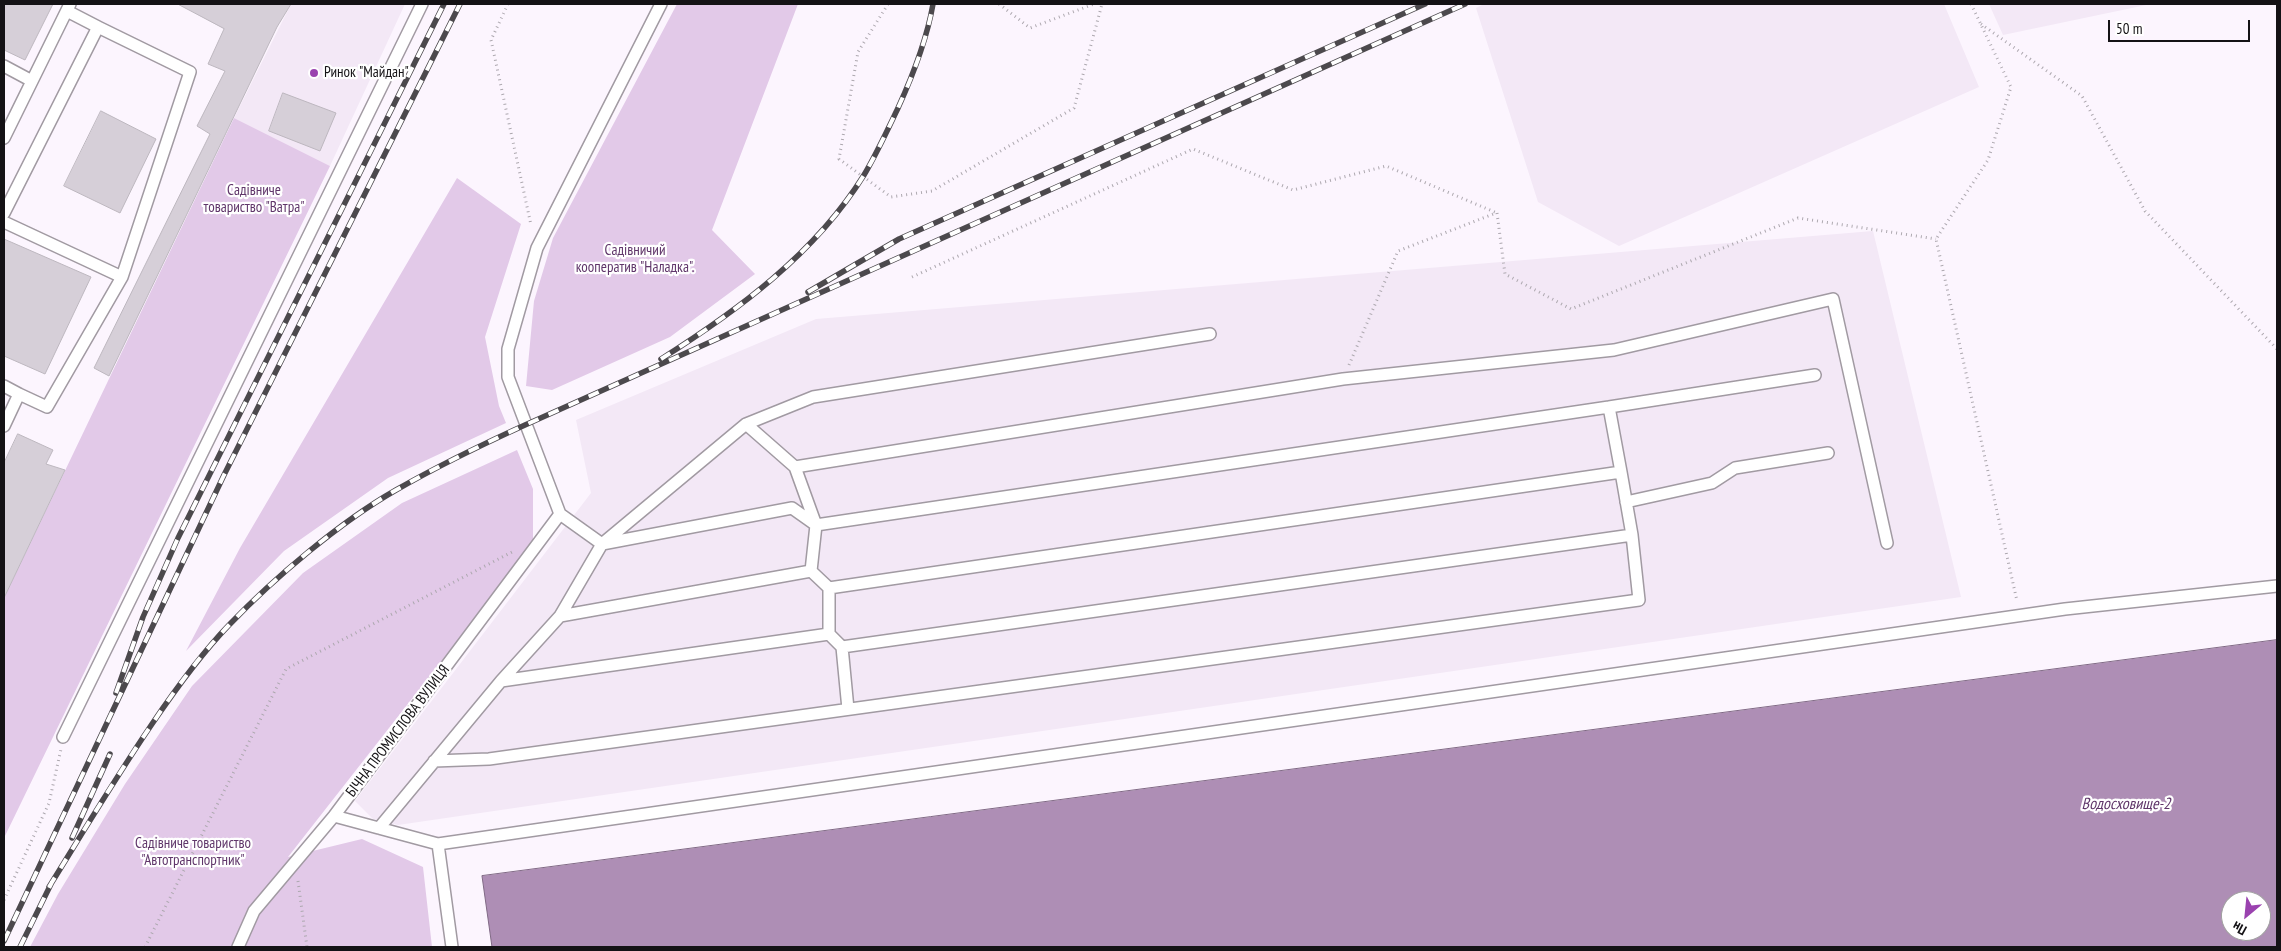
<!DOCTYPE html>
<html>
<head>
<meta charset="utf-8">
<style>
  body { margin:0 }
  #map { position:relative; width:2281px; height:951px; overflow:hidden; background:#fcf5fe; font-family:"PT Sans Narrow",sans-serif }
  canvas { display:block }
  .frame { position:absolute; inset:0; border:5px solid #141215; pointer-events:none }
  .north { position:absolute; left:2221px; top:891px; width:50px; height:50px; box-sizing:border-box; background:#fff; border:1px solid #a1a0a1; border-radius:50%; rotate:208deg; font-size:14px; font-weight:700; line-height:20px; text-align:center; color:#141215 }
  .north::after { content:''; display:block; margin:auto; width:18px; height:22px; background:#9a42af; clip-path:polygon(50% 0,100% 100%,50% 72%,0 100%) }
  .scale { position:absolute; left:2108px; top:20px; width:142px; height:22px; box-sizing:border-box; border:2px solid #141215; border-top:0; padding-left:6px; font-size:15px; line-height:18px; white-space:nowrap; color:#141215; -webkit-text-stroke:4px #fff; paint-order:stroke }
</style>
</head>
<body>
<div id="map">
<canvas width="2281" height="951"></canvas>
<div class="frame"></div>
<div class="north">Пн</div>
<div class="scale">50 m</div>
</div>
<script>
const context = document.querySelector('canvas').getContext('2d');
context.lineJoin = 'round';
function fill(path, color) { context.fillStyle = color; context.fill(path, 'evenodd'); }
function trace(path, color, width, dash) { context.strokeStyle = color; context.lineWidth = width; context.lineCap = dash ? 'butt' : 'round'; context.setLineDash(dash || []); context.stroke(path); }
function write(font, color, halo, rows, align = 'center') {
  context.font = font + ' "PT Sans Narrow",sans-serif'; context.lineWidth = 4.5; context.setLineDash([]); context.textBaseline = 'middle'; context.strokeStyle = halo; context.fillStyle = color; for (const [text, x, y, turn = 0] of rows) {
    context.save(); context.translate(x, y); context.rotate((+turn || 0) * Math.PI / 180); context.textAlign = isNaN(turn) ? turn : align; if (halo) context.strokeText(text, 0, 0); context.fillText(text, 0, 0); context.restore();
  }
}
fill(new Path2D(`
  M291,4H405L330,166L234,118Z
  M1484,4H1944L1979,87L1619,246L1538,202L1476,8Z
  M1989,4H2151L2003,35Z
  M1873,231L1961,597L398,825L373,819L355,801L591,493L576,420L816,319Z`), '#f3e8f6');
fill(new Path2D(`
  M677,4H798L712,230L755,274L670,337L552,390L526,386L534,301L553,238Z
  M234,118L330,166L4,838V598Z
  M457,178L521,224L485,337L499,406L506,423L388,478L284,551L186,651L240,548Z
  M517,450L533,489V544L288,857L362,839L423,867L432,947H30L58,894L125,784L192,686L303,573L402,503Z`), '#e2c9e8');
const water = new Path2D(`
  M2277,640V947H492L482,876ZM2231,901H2261V931H2231Z`);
fill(water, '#ae8eb5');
trace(water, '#806985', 1);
const building = new Path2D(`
  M4,4H53L25,60L4,50Z
  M178,4H291L277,27L109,376L94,368L210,134L197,126L225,71L208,64L224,29Z
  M283,93L336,113L320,151L269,131Z
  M101,111L156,139L120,213L64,186Z
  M4,239L91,277L45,374L4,356Z
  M18,434L53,450L46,464L65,470L4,598V463Z`);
fill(building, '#d6cfd8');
trace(building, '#bdb7bf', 1);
const service = new Path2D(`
  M661,4L537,248L508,349V377L560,514L602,544L792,508L816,525L1609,407L1621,472L829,588
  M67,11L98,27
  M4,66L32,81
  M4,138L70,4
  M4,213L98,27L190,72L122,277L47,407L19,394
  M4,222L122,277
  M4,386L19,394L4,426
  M1609,407L1815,375
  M746,424L795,467
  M1621,472L1632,535
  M1626,502L1712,483L1735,468L1828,453
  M560,616L602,544L746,424L813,397L1210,334
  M501,681L829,634
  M848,709L842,647L829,634V588L811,571L816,525L795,467L1343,379L1614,350L1833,299L1887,543
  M63,737L422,4
  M434,761L489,759L1639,600L1632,535L842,647
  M334,816L438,844L2065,609L2277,586
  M379,828L501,681L560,616L811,571
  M438,844L452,947
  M238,947L254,911L334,816L560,514`);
trace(service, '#a19aa2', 14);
trace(new Path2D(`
  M508,4L491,40L531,225
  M888,4L858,52L839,159L891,197L932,191L1074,108L1102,4
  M999,4L1030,28L1094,4
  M1971,4L2011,87L1988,160L1936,239L2017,601
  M1981,24L2082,96L2145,211L2277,349
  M1497,213L1505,274L1571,309L1798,218L1936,239
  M912,277L1193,149L1293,190L1386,166L1497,213
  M1349,365L1398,251L1496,213
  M298,881L307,947
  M4,900L49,803L61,749
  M145,947L286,669L512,552`), '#ada8af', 3, [1, 4]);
trace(service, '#fff', 11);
const rail = new Path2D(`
  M808,292L899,239L1425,4
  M661,359C737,311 815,254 864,175C877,153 887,131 898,108C913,75 927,39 933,4
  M116,693L143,617L178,538L444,4
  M72,838L110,754
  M49,887C83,832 116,777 152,724C175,690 200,655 229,625C274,578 340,522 396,490C438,466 481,445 525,425L1465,4
  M4,941L224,475L460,4
  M20,947L52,882`);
trace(rail, '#4c494d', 5.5);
trace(rail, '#fff', 4, [11]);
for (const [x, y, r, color] of [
  [314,73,5,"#9a42af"]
]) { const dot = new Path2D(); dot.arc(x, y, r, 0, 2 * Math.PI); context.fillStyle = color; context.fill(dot); trace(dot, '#fff', 2); }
write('15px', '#141215', '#fff', [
  ["Ринок \"Майдан\"",324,73]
], 'left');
write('15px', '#60366a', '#fff', [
  ["Садівниче",254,191],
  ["товариство \"Ватра\"",254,208],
  ["Садівничий",635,251],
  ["кооператив \"Наладка\".",635,268],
  ["Садівниче товариство",193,844],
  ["\"Автотранспортник\"",193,861]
]);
write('15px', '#141215', '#fff', [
  ["БІЧНА ПРОМИСЛОВА ВУЛИЦЯ",398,731,-53]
]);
write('italic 16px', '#5f3669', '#fff', [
  ["Водосховище-2",2126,804]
]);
</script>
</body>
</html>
